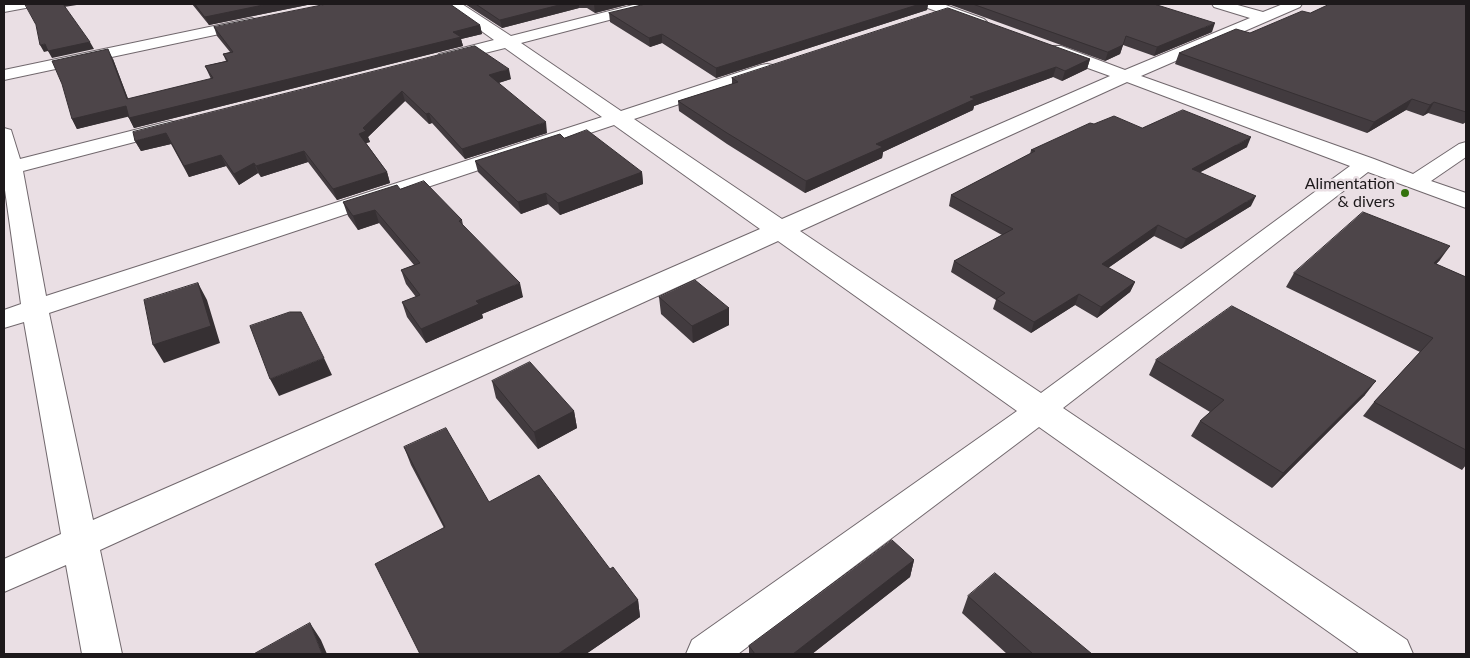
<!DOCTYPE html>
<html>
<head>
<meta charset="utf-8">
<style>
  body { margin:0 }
  #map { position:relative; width:1470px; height:658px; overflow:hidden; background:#eadfe4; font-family:Lato,sans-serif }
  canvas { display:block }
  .frame { position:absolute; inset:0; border:5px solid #1d191b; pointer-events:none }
</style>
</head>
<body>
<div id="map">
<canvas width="1470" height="658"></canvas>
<div class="frame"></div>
</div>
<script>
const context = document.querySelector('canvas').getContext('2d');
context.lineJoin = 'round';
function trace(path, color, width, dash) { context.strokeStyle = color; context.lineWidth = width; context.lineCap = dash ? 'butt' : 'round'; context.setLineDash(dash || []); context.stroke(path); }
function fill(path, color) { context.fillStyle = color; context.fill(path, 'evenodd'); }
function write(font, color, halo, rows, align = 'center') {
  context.font = font + ' Lato,sans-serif'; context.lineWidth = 5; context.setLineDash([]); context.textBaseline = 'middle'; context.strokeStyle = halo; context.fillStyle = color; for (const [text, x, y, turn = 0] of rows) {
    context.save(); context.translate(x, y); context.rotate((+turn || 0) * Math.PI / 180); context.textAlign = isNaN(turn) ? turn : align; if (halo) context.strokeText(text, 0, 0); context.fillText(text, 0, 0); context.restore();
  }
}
const minor = new Path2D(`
  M4,4H33L31,7L4,12Z
  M446,4H462L511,36L637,4H661L659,7L521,43L621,111L761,65L767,64L773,65L776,69L773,73L634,119L782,219L1110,76L1049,54L1047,50L1049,46H1061L1125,70L1250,18L1214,7L1212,4H1234L1263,12L1283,4H1302L1300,7L1141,76L1374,159L1413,174L1459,144L1466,142V157L1431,181L1466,193V208L1368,172L1063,408L1407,640L1413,654H1360L1039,427L738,654H686L692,640L1017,411L778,241L100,550L122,654H82L66,565L4,592V559L61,534L24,322L4,328V310L21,304L4,183V128L11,130L20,159L170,121L177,123L180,127L177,131L23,171L46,296L602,117L505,48L445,63L439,62L437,58L439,54L494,40L448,7ZM1127,82L1350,166L1041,393L800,231ZM614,125L760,229L93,520L49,313Z
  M923,4H943L984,19L987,22L984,25H974L925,7Z
  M252,18L257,20L260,23L257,26L4,80V70Z`);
trace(minor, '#71686d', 2);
fill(minor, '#fff');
fill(new Path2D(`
  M192,4H312L209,25Z
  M465,4H630L595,13L587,8H579L502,28Z
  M646,4H928L927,10L716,78L662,43L650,47L610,22L609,13Z
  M948,4H1154L1212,32L1154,56L1123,45L1120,54L1105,61Z
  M1466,4V122L1463,124L1428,113L1423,116L1406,110L1367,133L1175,64L1179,53L1250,33L1310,13Z
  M480,25L482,34L461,39L463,46L134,128L128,116L77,129L72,119L113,59L128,99L211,79L205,66L226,61L223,54L230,52L217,36L214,27Z
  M475,46L511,79L499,83L547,133L465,159L432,123L429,124L405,101L368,137L370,142L366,143L387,172L390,183L337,200L308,162L261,177L258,173L239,185L226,166L189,177L171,144L141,151L135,141Z
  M1090,59L1087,69L1062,81L1053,77L974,106L973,110L883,152L882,158L805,193L727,144L679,111L678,101L732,84V78Z
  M1094,124L1142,128L1247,147L1200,172L1251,206L1181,249L1154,236L1108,268L1135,282L1130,292L1097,318L1075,305L1031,333L993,309L996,300L951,272L954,261L1002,235L949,206L951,195L1030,154L1031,150Z
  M564,138L642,172L643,184L560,215L548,204L521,214L478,172L475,161Z
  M400,189L462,220L463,225L523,297L482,314L483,318L426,343L407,317L402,302L416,297L406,284L401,270L414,265L379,223L358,230L348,216L343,202Z
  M1440,260L1436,264L1466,277V465L1462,470L1363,416L1374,402L1420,352L1286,287L1294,273Z
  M659,297L729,308V325L693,343L661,314Z
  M1156,360L1365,395L1272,488L1191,436L1200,421L1210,412L1149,375Z
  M492,381L574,411L577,428L538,449L496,398Z
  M404,447L489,502L610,569L638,600L640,617L586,654H420L444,528L411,465Z
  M914,560L910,577L812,654H749V646Z
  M968,596L1092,654H1007L962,613Z`), '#423b3f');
fill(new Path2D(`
  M63,4H83L64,7Z
  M268,4H312L209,25L205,17Z
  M563,4H579V8L502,28L500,20Z
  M594,4H630L595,13Z
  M920,4H928L927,10L716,78V68Z
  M1215,23L1212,32L1154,56L1157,47Z
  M480,25L482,34L461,39L463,46L134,128L129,118Z
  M662,34V43L650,47L649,38Z
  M1126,36L1120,54L1105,61L1108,52Z
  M90,42L94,49L52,58L48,51L44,52L40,45L45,44Z
  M108,49L113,59L132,109L127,99Z
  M1090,59L1087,69L1062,81L1065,71Z
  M1056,67L1053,77L974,106L973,110L883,152L882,158L805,193L806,181L876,144L970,97Z
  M509,69L511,79L491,85L489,75Z
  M402,91L405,101L368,137L370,142L363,144L359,134L363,128Z
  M1412,99L1406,110L1367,133L1374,122Z
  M1434,102L1428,113L1423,116L1430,105Z
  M126,106L131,116L77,129L72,119Z
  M429,113L432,123L429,124L426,114Z
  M546,122L547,133L465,159L462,149Z
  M166,133L171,144L141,151L135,141Z
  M1251,137L1247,147L1188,179L1192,169Z
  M304,151L308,162L261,177L256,166Z
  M221,155L226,166L189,177L184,166Z
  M254,163L258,173L239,185L234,174Z
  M387,172L390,183L337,200L333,189Z
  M642,172L643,184L560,215L558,203Z
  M546,193L548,204L521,214L518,202Z
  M1256,196L1251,206L1181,249L1186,239Z
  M375,210L379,223L358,230L353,216Z
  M1158,225L1154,236L1098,275L1102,264Z
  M1450,246L1440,260L1424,277L1434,263Z
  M1135,282L1130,292L1097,318L1101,307Z
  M198,283L207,300L220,343L164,363L153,345Z
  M520,283L523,297L482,314L483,318L426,343L421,329L476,301Z
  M1079,294L1075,305L1031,333L1034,322Z
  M729,308V325L693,343L692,326Z
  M324,358L332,375L279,396L270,379Z
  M1376,381L1365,395L1272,488L1283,473Z
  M574,411L577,428L538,449L534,432Z
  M914,560L910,577L812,654H793Z
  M638,600L640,617L586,654H558Z
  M310,623L321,640L327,654H322Z`), '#363033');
const building = new Path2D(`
  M25,4H63L90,42L48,51L45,44L40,45L36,25Z
  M195,4H268L205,17Z
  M327,4H450L480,25L453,32L461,37L129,118L126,106L72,119L62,84L52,61L108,49L127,99L213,78L205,66L228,61L223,54L233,52L214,27Z
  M476,4H563L500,20Z
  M646,4H920L716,68L662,34L649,38L609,13Z
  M973,4H1154L1215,23L1157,47L1126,36L1123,45L1108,52Z
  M1330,4H1466V112L1434,102L1430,105L1412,99L1374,122L1179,53L1236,29L1250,33L1302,11L1310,13Z
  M948,8L1090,59L1065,71L1056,67L970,97L975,99L876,144L883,147L806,181L727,133L678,101L738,82L732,78Z
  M475,46L509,69L489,75L546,122L462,149L429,113L426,114L402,91L363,128L366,131L359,134L387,172L333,189L304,151L256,166L254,163L234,174L221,155L184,166L166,133L135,141L133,132Z
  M1183,110L1251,137L1192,169L1256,196L1186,239L1158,225L1102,264L1135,282L1101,307L1079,294L1034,322L996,299L1005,293L954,261L1013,229L951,195L1035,151L1031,150L1090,123L1094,124L1114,116L1142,128Z
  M587,130L642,172L558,203L546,193L518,202L475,161L560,134L564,138Z
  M424,181L462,220L459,221L520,283L476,301L479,304L421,329L402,302L420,295L401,270L420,263L375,210L353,216L343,202L397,185L400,189Z
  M1363,212L1450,246L1434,263L1466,277V450L1374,402L1433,338L1294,273Z
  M695,280L729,308L692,326L659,297Z
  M198,283L211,326L153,345L144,300Z
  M1232,306L1376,381L1283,473L1200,421L1224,400L1156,360Z
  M290,312H301L324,358L270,379L250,326Z
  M530,362L574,411L534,432L492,381Z
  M446,428L489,502L539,475L610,569L613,567L638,600L558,654H420L375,564L445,527L404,447Z
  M892,540L914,560L793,654H755L749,646Z
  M995,573L1092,654H1033L968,596Z
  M310,623L322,654H254Z`);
fill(building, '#4d4549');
trace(building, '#363033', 1);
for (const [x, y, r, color] of [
  [1405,193,5,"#34730d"]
]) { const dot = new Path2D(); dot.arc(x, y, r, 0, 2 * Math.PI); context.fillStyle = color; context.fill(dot); trace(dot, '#eadfe4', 2); }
write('16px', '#1d191b', '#eadfe4', [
  ["Alimentation",1395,184],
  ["& divers",1395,202]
], 'right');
</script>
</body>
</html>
